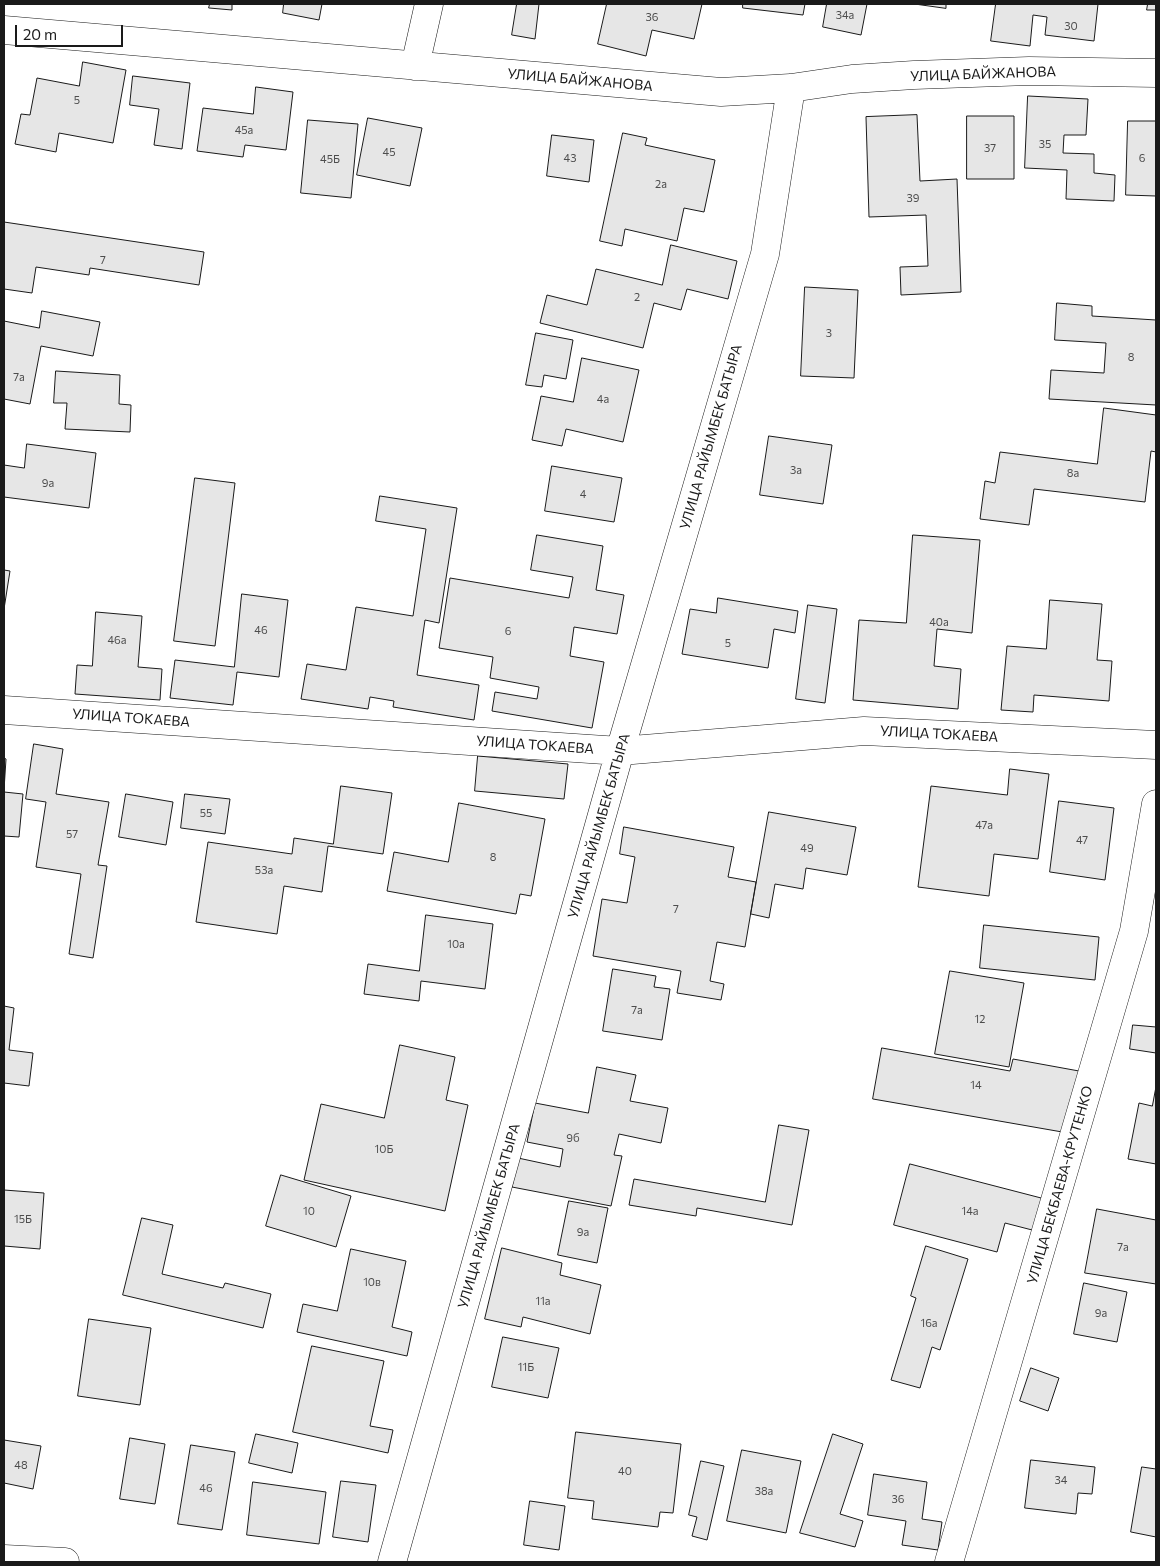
<!DOCTYPE html>
<html>
<head>
<meta charset="utf-8">
<style>
  body { margin:0 }
  #map { position:relative; width:1160px; height:1566px; overflow:hidden; background:#fff; font-family:Commissioner,sans-serif }
  canvas { display:block }
  .frame { position:absolute; inset:0; border:5px solid #1a1a1a; pointer-events:none }
  .scale { position:absolute; left:15px; top:25px; width:108px; height:22px; box-sizing:border-box; border:2px solid #1a1a1a; border-top:0; padding-left:6px; font-size:15px; line-height:18px; white-space:nowrap; color:#1a1a1a; -webkit-text-stroke:4px #fff; paint-order:stroke }
</style>
</head>
<body>
<div id="map">
<canvas width="1160" height="1566"></canvas>
<div class="frame"></div>
<div class="scale">20 m</div>
</div>
<script>
const context = document.querySelector('canvas').getContext('2d');
context.lineJoin = 'round';
function fill(path, color) { context.fillStyle = color; context.fill(path, 'evenodd'); }
function trace(path, color, width, dash) { context.strokeStyle = color; context.lineWidth = width; context.lineCap = dash ? 'butt' : 'round'; context.setLineDash(dash || []); context.stroke(path); }
function write(font, color, halo, rows, align = 'center') {
  context.font = font + ' Commissioner,sans-serif'; context.lineWidth = 4; context.setLineDash([]); context.textBaseline = 'middle'; context.strokeStyle = halo; context.fillStyle = color; for (const [text, x, y, turn = 0] of rows) {
    context.save(); context.translate(x, y); context.rotate((+turn || 0) * Math.PI / 180); context.textAlign = isNaN(turn) ? turn : align; if (halo) context.strokeText(text, 0, 0); context.fillText(text, 0, 0); context.restore();
  }
}
const building = new Path2D(`
  M210,4H232V10L209,8Z
  M284,4H322L319,20L283,13Z
  M517,4H539L535,39L512,35Z
  M607,4H702L694,39L652,30L646,56L598,44Z
  M743,4H805L803,15L743,8Z
  M827,4H867L861,35L823,27Z
  M915,4H946V8Z
  M996,4H1098L1094,41L1045,35L1047,17L1033,15L1030,46L991,41Z
  M1148,4H1156V10H1147Z
  M83,62L126,70L113,143L59,133L56,152L15,144L21,114L30,115L37,78L79,86Z
  M133,76L190,83L182,149L154,145L159,109L130,105Z
  M256,87L293,92L286,150L245,145L243,157L197,151L203,108L253,114Z
  M1028,96L1088,99L1086,135H1064L1063,153L1094,154V173L1115,175L1114,201L1066,199L1067,170L1025,168Z
  M917,115L920,181L957,179L961,292L901,295L900,267L928,266L926,215L869,217L866,117Z
  M967,116H1014V179H967Z
  M368,118L422,128L410,186L357,175Z
  M308,120L358,124L351,198L301,193Z
  M1128,121H1156V196L1126,195Z
  M623,133L647,138L645,145L715,160L704,212L684,208L677,241L625,229L622,246L600,241Z
  M552,135L594,140L589,182L547,176Z
  M4,222L204,252L199,285L90,268L89,275L36,267L32,293L4,289Z
  M671,245L737,261L728,299L687,289L681,310L654,303L643,348L540,323L547,295L587,305L596,269L662,285Z
  M805,287L858,290L854,378L801,376Z
  M1057,303L1092,306V316L1156,320V405L1049,399L1051,370L1104,373L1106,343L1055,340Z
  M42,311L100,322L93,356L41,346L30,404L4,399V321L39,328Z
  M536,333L573,340L566,379L544,375L542,387L526,385Z
  M582,358L639,370L623,442L566,429L562,446L532,440L541,396L573,402Z
  M56,371L120,375L119,404L131,405L130,432L65,429L67,403H54Z
  M1104,408L1156,415V452L1151,451L1145,502L1034,489L1029,525L980,519L985,481L995,483L1000,452L1097,464Z
  M769,436L832,445L823,504L760,495Z
  M27,444L96,453L89,508L4,497V465L24,468Z
  M552,466L622,478L614,522L545,511Z
  M195,478L235,483L215,646L174,641Z
  M380,496L457,508L439,623L425,620L417,675L479,685L474,720L393,707L394,701L370,697L368,709L301,699L307,664L346,670L356,607L413,616L426,529L376,521Z
  M537,535L603,546L596,590L624,595L617,634L574,627L570,656L604,662L592,728L492,711L495,692L537,699L539,687L490,678L493,657L439,648L450,578L569,598L573,577L531,570Z
  M913,535L980,540L972,633L937,629L934,666L961,669L958,709L853,700L859,620L906,623Z
  M4,570L10,571L4,609Z
  M242,594L288,600L279,677L237,672L233,705L170,698L175,660L234,667Z
  M718,598L798,611L795,633L774,629L768,668L682,654L690,609L716,613Z
  M1050,600L1102,604L1097,660L1112,661L1109,701L1034,695L1033,712L1001,710L1007,646L1046,649Z
  M808,605L837,609L825,703L796,699Z
  M96,612L142,616L138,667L162,669L160,700L75,694L77,665L92,666Z
  M34,744L63,749L56,794L109,802L98,865L107,866L93,958L69,954L81,874L36,867L46,802L26,799Z
  M478,756L568,764L564,799L475,791Z
  M4,758L6,759L4,790Z
  M1010,769L1049,774L1038,859L994,854L989,896L918,887L931,786L1007,795Z
  M341,786L392,793L383,854L328,846L322,892L284,886L277,934L196,922L208,842L292,854L294,838L333,844Z
  M4,792L23,794L19,837L4,836Z
  M126,794L173,802L166,845L119,837Z
  M185,794L230,799L225,834L181,828Z
  M1059,801L1114,808L1105,880L1050,872Z
  M459,803L545,819L531,896L520,894L516,914L387,891L394,852L448,862Z
  M769,812L856,827L847,875L806,868L803,889L775,884L769,918L751,914Z
  M624,827L734,847L728,877L756,882L745,947L717,942L710,981L724,984L721,1000L677,993L681,971L593,956L602,899L627,903L635,857L620,854Z
  M426,915L493,924L485,989L421,981L419,1001L364,994L368,964L419,971Z
  M984,925L1099,937L1095,980L980,968Z
  M613,969L656,976L654,987L670,989L662,1040L603,1031Z
  M950,971L1024,983L1009,1067L935,1054Z
  M4,1006L14,1008L9,1050L33,1053L29,1086L4,1083Z
  M1133,1025L1156,1027V1053L1130,1049Z
  M400,1045L455,1057L446,1100L468,1105L445,1211L304,1180L321,1104L384,1118Z
  M882,1048L1010,1071L1013,1059L1079,1071L1068,1133L873,1099Z
  M597,1067L636,1075L630,1101L668,1108L661,1143L619,1134L614,1155L622,1156L611,1206L512,1187L518,1158L560,1167L563,1149L527,1142L535,1103L588,1113Z
  M1156,1087V1164L1128,1159L1139,1103L1152,1106Z
  M779,1125L809,1130L792,1225L697,1208L696,1216L629,1205L634,1179L765,1202Z
  M910,1164L1045,1199L1036,1231L1005,1223L997,1252L894,1225Z
  M281,1175L351,1196L336,1247L266,1226Z
  M4,1190L44,1193L40,1249L4,1246Z
  M569,1201L608,1208L597,1263L558,1255Z
  M1097,1209L1156,1220V1284L1085,1273Z
  M142,1218L173,1225L162,1274L223,1288L225,1283L271,1294L263,1328L123,1295Z
  M926,1246L968,1259L940,1350L932,1347L920,1388L891,1380L916,1298L911,1296Z
  M502,1248L562,1263L560,1275L601,1285L590,1334L523,1317L521,1327L485,1319Z
  M351,1249L406,1261L392,1327L412,1332L407,1356L297,1332L303,1304L337,1311Z
  M1084,1283L1127,1292L1117,1342L1074,1334Z
  M89,1319L151,1328L140,1405L78,1396Z
  M503,1337L559,1348L548,1398L492,1387Z
  M312,1346L384,1361L370,1426L393,1430L388,1453L293,1432Z
  M1031,1368L1059,1378L1048,1411L1020,1401Z
  M576,1432L681,1444L673,1513L660,1512L658,1527L592,1519L594,1501L568,1498Z
  M256,1434L298,1443L292,1473L249,1463Z
  M833,1434L863,1444L840,1514L863,1521L855,1547L800,1533Z
  M130,1438L165,1444L155,1504L120,1499Z
  M4,1440L41,1446L33,1489L4,1483Z
  M191,1445L235,1452L222,1530L178,1524Z
  M742,1450L801,1461L786,1533L727,1521Z
  M1031,1460L1095,1467L1092,1494L1078,1493L1076,1514L1025,1508Z
  M701,1461L724,1466L707,1540L692,1536L697,1517L689,1515Z
  M1142,1467L1156,1469V1537L1131,1532Z
  M874,1474L927,1482L922,1519L942,1522L938,1550L902,1545L906,1521L868,1515Z
  M341,1481L376,1485L368,1542L333,1537Z
  M253,1482L326,1492L319,1544L247,1535Z
  M530,1501L565,1506L559,1550L524,1545Z`);
fill(building, '#e6e6e6');
trace(building, '#1a1a1a', 1);
const street = new Path2D(`
  M4,30L721,92L791,88L852,79L914,75L1029,71L1156,73
  M415,66L429,4
  M4,710L620,751L864,731L1156,745
  M392,1562L620,751L765,254L791,88
  M949,1562L1134,931L1156,804`);
const secondary = new Path2D(`
  M4,1559L65,1562`);
trace(street, '#1a1a1a', 29);
trace(secondary, '#1a1a1a', 29);
trace(street, '#fff', 28);
trace(secondary, '#fff', 28);
write('11px', '#4d4d4d', null, [
  ["34а",845,15],
  ["36",652,17],
  ["30",1071,26],
  ["5",77,100],
  ["45а",244,130],
  ["35",1045,144],
  ["37",990,148],
  ["45",389,152],
  ["43",570,158],
  ["6",1142,158],
  ["45Б",330,159],
  ["2а",661,184],
  ["39",913,198],
  ["7",103,260],
  ["2",637,297],
  ["3",829,333],
  ["8",1131,357],
  ["7а",19,377],
  ["4а",603,399],
  ["3а",796,470],
  ["8а",1073,473],
  ["9а",48,483],
  ["4",583,494],
  ["40а",939,622],
  ["46",261,630],
  ["6",508,631],
  ["46а",117,640],
  ["5",728,643],
  ["55",206,813],
  ["47а",984,825],
  ["57",72,834],
  ["47",1082,840],
  ["49",807,848],
  ["8",493,857],
  ["53а",264,870],
  ["7",676,909],
  ["10а",456,944],
  ["7а",637,1010],
  ["12",980,1019],
  ["14",976,1085],
  ["9б",573,1138],
  ["10Б",384,1149],
  ["10",309,1211],
  ["14а",970,1211],
  ["15Б",23,1219],
  ["9а",583,1232],
  ["7а",1123,1247],
  ["10в",372,1282],
  ["11а",543,1301],
  ["9а",1101,1313],
  ["16а",929,1323],
  ["11Б",526,1367],
  ["48",21,1465],
  ["40",625,1471],
  ["34",1061,1480],
  ["46",206,1488],
  ["38а",764,1491],
  ["36",898,1499]
]);
write('14px', '#1a1a1a', '#fff', [
  ["УЛИЦА БАЙЖАНОВА",983,74,-2],
  ["УЛИЦА БАЙЖАНОВА",580,80,5],
  ["УЛИЦА РАЙЫМБЕК БАТЫРА",711,437,-74],
  ["УЛИЦА ТОКАЕВА",131,718,4],
  ["УЛИЦА ТОКАЕВА",939,734,3],
  ["УЛИЦА ТОКАЕВА",535,745,4],
  ["УЛИЦА РАЙЫМБЕК БАТЫРА",599,826,-74],
  ["УЛИЦА БЕКБАЕВА-КРУТЕНКО",1060,1185,-74],
  ["УЛИЦА РАЙЫМБЕК БАТЫРА",489,1216,-74]
]);
</script>
</body>
</html>
